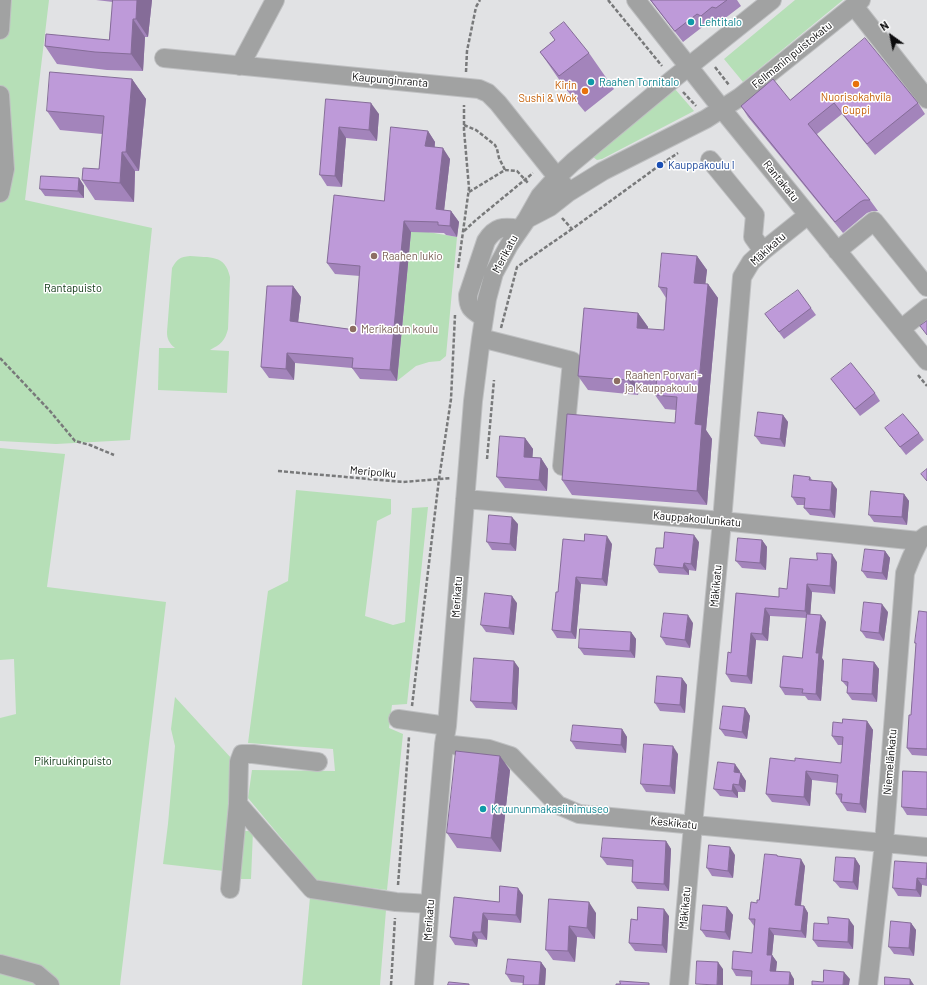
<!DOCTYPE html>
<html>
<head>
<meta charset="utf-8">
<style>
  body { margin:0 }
  #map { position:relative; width:927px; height:985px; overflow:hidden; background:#e1e2e4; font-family:Barlow,sans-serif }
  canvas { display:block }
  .north { position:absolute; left:871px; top:16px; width:40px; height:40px; -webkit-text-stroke:3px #fff; paint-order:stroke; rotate:327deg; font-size:11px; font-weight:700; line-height:16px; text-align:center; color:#0c0c0d }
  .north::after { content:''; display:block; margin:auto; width:14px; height:18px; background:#0c0c0d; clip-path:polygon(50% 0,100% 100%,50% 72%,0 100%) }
</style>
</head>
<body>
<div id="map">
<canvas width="927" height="985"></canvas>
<div class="north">N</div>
</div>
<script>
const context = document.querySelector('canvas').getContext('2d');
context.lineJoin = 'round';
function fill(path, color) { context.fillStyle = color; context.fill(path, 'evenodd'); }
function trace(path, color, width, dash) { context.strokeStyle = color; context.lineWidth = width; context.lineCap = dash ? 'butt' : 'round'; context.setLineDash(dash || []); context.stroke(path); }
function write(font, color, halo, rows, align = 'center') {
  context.font = font + ' Barlow,sans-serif'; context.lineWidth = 3; context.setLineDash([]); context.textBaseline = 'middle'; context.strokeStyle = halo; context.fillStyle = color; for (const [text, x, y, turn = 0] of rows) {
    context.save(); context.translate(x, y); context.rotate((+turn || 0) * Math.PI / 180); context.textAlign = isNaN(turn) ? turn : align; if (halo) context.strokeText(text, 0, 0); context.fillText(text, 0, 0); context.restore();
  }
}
fill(new Path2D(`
  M0,0H49L25,200L152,228L130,440L56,444L0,441Z
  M795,0H843L743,82L724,59Z
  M675,89L694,111L602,159L597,160L593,157L594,154Z
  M411,232H428L457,237L446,356L440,361L429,362L416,366L397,381Z
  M190,256C210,258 225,254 230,277L228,329C225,341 221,344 210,350L229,351L227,393L158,390L159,348H175C169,343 167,339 167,332L172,268C177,259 180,257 190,256Z
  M0,448L65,454L47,587L166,602L120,985H0V718L16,714L14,659L0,660Z
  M296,490L391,499V514L377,521L365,616L393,625L405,622L412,508L428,507L407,704L392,705L389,728L403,734L387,890L317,881L248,798L252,770L335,771L333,749L248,743L268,591L288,581Z
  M175,697L232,759L229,831L224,871L163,864L168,824L175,746L171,729Z
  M242,831H253L251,879H240Z
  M310,897L386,910L380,985H302Z`), '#b6dfb7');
const minor = new Path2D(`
  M636,0L722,109L927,361
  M854,6L927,99
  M0,30L2,0
  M164,58L479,89L488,93L498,103L569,192
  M240,66L275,0
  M0,95L5,169L0,193
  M710,160L755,215L753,237L763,251
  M527,219L550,207L569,192L603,171L706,119L740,97L861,0
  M837,251L874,221L927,287
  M484,318C473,310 468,310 468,295L486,241C495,227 503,226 519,229
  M901,329L927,308
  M481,338L572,361L562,466
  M465,499L722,521L919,541L927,535
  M398,719L447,726
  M444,744L489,749L511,756L558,805L579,814L927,847
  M318,762L253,754H242L239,762L238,804L312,889L396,902L430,904
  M230,889L238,804
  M0,964L37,974L50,985
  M424,985L430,904L444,744L447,726L473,401L481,338L487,299L494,273L509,245L527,219L540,196L557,177L573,162L673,79L772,0
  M679,985L693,825L722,521L742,277L751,262L763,251L808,215
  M868,985L884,843L905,573L911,558L919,541`);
trace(minor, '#bfc0c2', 20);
trace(new Path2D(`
  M608,0L662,66
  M715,67L729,85
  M466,72L467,51L476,7L480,0
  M683,92L696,106
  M464,125L476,130L495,145L497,149L499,158L505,170
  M469,192L505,170L517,171L529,184
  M562,218L572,229L660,165L678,153
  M464,231L476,220L533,173
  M458,268L469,188L464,130V105
  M501,328L517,267L572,229
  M0,358L50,411L75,441L90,445L114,455
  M918,375L927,386
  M487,459L494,380
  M278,471L403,482L451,478
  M412,706L439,479L451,399L455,315
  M398,885L409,737
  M391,985L395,918`), '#78797a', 2.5, [4, 2]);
trace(minor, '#a1a2a2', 18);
fill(new Path2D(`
  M96,0H152L148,37H145L143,71L107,70L57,64L45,46L109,40L113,2Z
  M650,0H737L741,6L724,19L720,18L709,27L705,25L683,42Z
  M550,33L589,53L614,89L585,112L565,88L540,52L555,40Z
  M132,79L146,99L139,171H135L134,202L95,200L82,180L99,169L102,134L60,130L47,111Z
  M326,99L379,114L377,141L346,138L342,187L327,186L320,175Z
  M790,100L918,103L925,114L875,155L842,114L817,134L870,200L878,211H872L867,213L843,233L748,117L741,106Z
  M428,131L435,142V147L450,159L444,210L451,211L459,222L457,237L446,235L444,233L411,232L397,381L360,379L352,368L295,363L294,380L269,378L261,367L293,286L301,297L298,322L355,330L360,276L335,274L327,263L384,201Z
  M79,178L84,186V198L45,196L40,189Z
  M697,256L707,270L705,284H708L718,298L706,430L712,439L707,505L572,495L562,480L675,423L676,410L665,409L655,395L656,390L639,388L638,395L588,390L578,376L638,313L648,327V329L664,330L666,298L659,287Z
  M811,308L816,315L784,339L765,314Z
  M831,379L875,393L880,401L860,416Z
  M783,415L788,422L785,447L761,444L755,436Z
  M885,428L919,433L924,440L906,455Z
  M525,438L533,449L532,457L541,458L548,469L547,491L505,488L497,477Z
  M810,477L812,480L837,489L835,518L810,515L804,508L805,505H797L792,497Z
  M904,494L909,501L907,525L874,522L869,515Z
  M518,524L516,551L492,550L487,542Z
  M762,540L767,547L766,570L742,568L736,561Z
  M699,542L696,571L689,570V575L659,573L654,565L663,548Z
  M612,544L607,586L581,584L576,639L557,638L552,630L558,592Z
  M885,551L890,558L887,580L867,578L862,571Z
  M837,562L835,594L812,592L810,614L826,622L822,658L824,661L821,701L808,700L805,696L785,695L780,687L802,658L807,618L770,616L768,641L756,640L752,684L731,682L726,674L731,653L736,593L779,597L787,589Z
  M517,603L514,635L486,632L481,625Z
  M888,612L884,641L866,638L861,631Z
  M927,612V756L912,755L907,748L911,715L916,644L915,643Z
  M693,623L690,648L666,645L661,637Z
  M631,632L636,639L635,658L584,655L579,648Z
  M874,662L879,669L877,702L852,700L847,693L848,688L842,681Z
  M519,668L517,710L476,708L471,701Z
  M682,678L687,685L685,713L660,711L655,703Z
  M745,708L750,716L747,739L725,736L720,729Z
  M867,721L873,730L866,813L847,811L836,794L838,783L812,780L810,806L772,802L766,794L795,761L841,763L843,745H838L832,736L842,723Z
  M622,729L627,737L626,753L576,749L571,741Z
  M678,754L675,794L646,792L641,784Z
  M510,770L501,852L457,848L447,833Z
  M740,771V773L746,781L745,792H738V798L720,796L714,789Z
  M927,772V816L907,815L902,807Z
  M666,841L671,849L669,891L637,889L632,882L633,867L607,865L601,857Z
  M735,855L733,878L712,876L707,868Z
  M777,855L778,857L805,866L801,906H804L808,913L806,938L774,935L772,955L777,962L776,972L794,979L736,976L732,969L752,953L754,926L749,919L759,900Z
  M855,858L860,866L858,890L840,888L834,881Z
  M927,863V886L922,885L921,897L898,896L893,888Z
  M523,895L521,923L488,920L487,940L478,939L477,947L455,945L450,937L499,902Z
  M549,899L596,913L595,939L577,937L575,962L553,960L546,950Z
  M727,907L733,915L730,940L706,937L701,930Z
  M669,916L667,953L635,951L629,943L637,920Z
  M911,923L916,930L914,956L894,954L889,947Z
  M828,924L854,926L853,949L818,947L813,940Z
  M541,962L546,969L545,985H523V983L511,982L506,974Z`), '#a384bb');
fill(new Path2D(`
  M137,0H152L148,37L136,19Z
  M133,19L145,37L143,71L131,54Z
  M132,79L146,99L139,171L126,152Z
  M371,103L379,114L377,141L369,130Z
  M339,127L346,138L342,187L335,176Z
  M428,131L435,142L433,156L425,146Z
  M443,148L450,159L443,220L436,209Z
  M122,152L135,171L134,202L120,183Z
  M79,178L84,186V198L78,191Z
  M451,211L459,222L457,237L450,226Z
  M404,221L411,232L397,381L390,370Z
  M697,256L707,270L704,297L694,283Z
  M708,284L718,298L706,430L712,439L707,505L697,491L695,424Z
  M293,286L301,297L297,332L290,321Z
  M638,313L648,327L647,342L637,328Z
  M287,353L295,363L294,380L286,369Z
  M629,374L639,388L638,395L628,380Z
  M783,415L788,422L785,447L780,439Z
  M525,438L533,449L532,468L524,457Z
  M541,458L548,469L547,491L539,480Z
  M832,482L837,489L835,518L830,510Z
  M904,494L909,501L907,525L902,517Z
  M512,517L518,524L516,551L510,544Z
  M694,535L699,542L696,571L691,564Z
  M607,536L612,544L607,586L602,579Z
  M762,540L767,547L766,570L760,563Z
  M885,551L890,558L887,580L882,573Z
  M832,554L837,562L835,594L830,586Z
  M684,563L689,570V575L683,568Z
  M576,577L581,584L576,639L571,632Z
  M807,584L812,592L810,619L805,611Z
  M512,596L517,603L514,635L509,628Z
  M882,604L888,612L884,641L879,633Z
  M765,608L770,616L768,641L762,634Z
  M688,615L693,623L690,648L685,640Z
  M821,615L826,622L822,658L824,661L821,701L816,694V653Z
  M631,632L636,639L635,658L630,651Z
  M751,633L756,640L752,684L747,676Z
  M514,661L519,668L517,710L512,703Z
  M874,662L879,669L877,702L872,694Z
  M682,678L687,685L685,713L680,705Z
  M745,708L750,716L747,739L742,732Z
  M867,721L873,730L866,813L860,804Z
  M622,729L627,737L626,753L621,745Z
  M673,746L678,754L675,794L670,786Z
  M500,756L510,770L501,852L491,838Z
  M735,764L740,771L739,780L734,772Z
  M806,771L812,780L810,806L804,797Z
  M741,773L746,781L745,792L739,785Z
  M733,784L738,792V798L732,791Z
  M666,841L671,849L669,891L664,884Z
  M730,847L735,855L733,878L728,871Z
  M855,858L860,866L858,890L853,882Z
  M801,859L805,866L800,912L795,905Z
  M917,878L922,885L921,897L916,890Z
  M518,888L523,895L521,923L516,915Z
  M589,902L596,913L595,939L587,928Z
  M804,906L808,913L806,938L801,931Z
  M727,907L733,915L730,940L725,932Z
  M664,909L669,916L667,953L662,945Z
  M483,913L488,920L487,940L481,932Z
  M849,919L854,926L853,949L848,942Z
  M911,923L916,930L914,956L909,948Z
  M569,926L577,937L575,962L568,951Z
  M769,928L774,935L772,955L777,962L775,978L770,971L767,955Z
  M473,932L478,939L477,947L472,940Z
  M541,962L546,969L545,985H539Z
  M718,962L723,969V985H717Z
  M790,972L794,979V985H789Z
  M844,972L850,979L849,985H843Z
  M910,979L914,985H910Z`), '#856c98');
const building = new Path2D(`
  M113,0H137L136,19H133L131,54L95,52L45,46L46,34L109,40Z
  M651,0H727L716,8L712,7L701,16L697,14L675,31Z
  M564,22L589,53L559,76L540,52L555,40L550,33Z
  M865,38L918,103L867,144L834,103L808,124L870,200H864L860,202L835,222L741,106L773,79L790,100Z
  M50,72L132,79L126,152H122L120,183L82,180L83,168L99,169L104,116L47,111Z
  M326,99L371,103L369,130L339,127L335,176L320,175Z
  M391,127L428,131L425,146L443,148L436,209L451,211L450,226L438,225V222L404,221L390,370L352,368L353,358L287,353L286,369L261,367L267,286H293L290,321L355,330L360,266L327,263L334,195L384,201Z
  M41,176L79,178L78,191L40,189Z
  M662,253L697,256L694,283L708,284L695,424L702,425L697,491L562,480L567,414L675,423L677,397L655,395L657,377L629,374L628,380L578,376L584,308L638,313L637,328L664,330L667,288L659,287Z
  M798,290L811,308L779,332L765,314Z
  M927,321V335L920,326Z
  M851,363L875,393L855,409L831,379Z
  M758,412L783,415L780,439L755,436Z
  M903,414L919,433L900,447L885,428Z
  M500,436L525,438L524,457L541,458L539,480L497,477Z
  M927,469V481L921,474Z
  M794,475L810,477L809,480L832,482L830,510L804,508L805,498L792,497Z
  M871,491L904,494L902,517L869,515Z
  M489,515L512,517L510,544L487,542Z
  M665,532L694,535L691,564L684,563L683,568L654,565L656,548H663Z
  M585,534L607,536L602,579L576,577L571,632L552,630L556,592H558L563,539L584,541Z
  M738,538L762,540L760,563L736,561Z
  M865,549L885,551L882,573L862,571Z
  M817,553L832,554L830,586L807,584L805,611L765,608L762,634L751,633L747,676L726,674L728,652L731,653L736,593L779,597V588L787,589L790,558L817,560Z
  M485,593L512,596L509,628L481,625Z
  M864,602L882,604L879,633L861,631Z
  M919,611L927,612V749L907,748L909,715H911L916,643H915Z
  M664,613L688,615L685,640L661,637Z
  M807,614L821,615L816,653H819L816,694L802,693L803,689L780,687L783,656L802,658Z
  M580,629L631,632L630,651L579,648Z
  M474,658L514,661L512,703L471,701Z
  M843,659L874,662L872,694L847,693L848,682L842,681Z
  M657,676L682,678L680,705L655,703Z
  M723,706L745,708L742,732L720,729Z
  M843,719L867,721L860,804L841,802L842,794H836L838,775L806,771L804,797L766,794L770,758L795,761V758L841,763L843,737L832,736L833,722L842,723Z
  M573,725L622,729L621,745L571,741Z
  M644,744L673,746L670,786L641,784Z
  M456,751L500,756L491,838L447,833Z
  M718,762L735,764L734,772L741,773L739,785L733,784L732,791L714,789Z
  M903,771L927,772V809L902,807Z
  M603,838L666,841L664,884L632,882L633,860L601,857Z
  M709,845L730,847L728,871L707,868Z
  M765,854L777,855V856L801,859L795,905L804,906L801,931L769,928L767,955H772L770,971L790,972L789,985H751L752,971L732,969L733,951L752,953L755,919H749L751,902L757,903V900H759Z
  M836,857L855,858L853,882L834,881Z
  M895,861L927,863L926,879L917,878L916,890L893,888Z
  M500,886L518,888L516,915L483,913L481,932H473L472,940L450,937L454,897L499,902Z
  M549,899L589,902L587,928L569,926L568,951L546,950Z
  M703,905L727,907L725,932L701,930Z
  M638,907L664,909L662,945L629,943L631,919L637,920Z
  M828,917L849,919L848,942L813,940L814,923L828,924Z
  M891,921L911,923L909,948L889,947Z
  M508,959L541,962L539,985H523L524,976L506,974Z
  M697,961L718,962L717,985L696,984Z
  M824,970L844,972L843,985H812V981L823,982Z
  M885,977L910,979V985H885Z
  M620,981L649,983V985H616V984H620Z
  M449,982L469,984V985H448Z`);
fill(building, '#be9ad9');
trace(building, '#856c98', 1);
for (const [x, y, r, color] of [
  [691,22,4,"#0f9aa8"],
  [591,82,4,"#0f9aa8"],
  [856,84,4,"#e8710a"],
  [585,91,4,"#e8710a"],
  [660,165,4,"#1a4fb4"],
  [374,256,4,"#8d6e63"],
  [353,329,4,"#8d6e63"],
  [617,381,4,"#8d6e63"],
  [483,809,4,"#0f9aa8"]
]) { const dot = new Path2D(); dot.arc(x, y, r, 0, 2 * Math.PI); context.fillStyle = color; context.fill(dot); trace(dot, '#fff', 1.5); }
write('11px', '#0d838f', '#fff', [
  ["Lehtitalo",699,22],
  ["Raahen Tornitalo",599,82],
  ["Kruununmakasiinimuseo",491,809]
], 'left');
write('11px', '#0c0c0d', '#fff', [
  ["Fellmanin puistokatu",792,55,-39],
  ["Kaupunginranta",390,80,5],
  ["Rantakatu",781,181,51],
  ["Mäkikatu",768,249,-42],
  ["Merikatu",505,254,-62],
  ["Meripolku",373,472,5],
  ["Kauppakoulunkatu",697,519,5],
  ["Mäkikatu",716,586,-85],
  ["Merikatu",457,597,-86],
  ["Niemelänkatu",890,762,-85],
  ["Keskikatu",674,823,6],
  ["Mäkikatu",685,908,-85],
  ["Merikatu",429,920,-86]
]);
write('11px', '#c56008', '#fff', [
  ["Kirin",577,85],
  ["Sushi & Wok",577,98],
  ["Nuorisokahvila",856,97,"center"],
  ["Cuppi",856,110,"center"]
], 'right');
write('11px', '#164399', '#fff', [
  ["Kauppakoulu I",668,165]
], 'left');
write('11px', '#785e54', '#fff', [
  ["Raahen lukio",382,256],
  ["Merikadun koulu",361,329],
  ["Raahen Porvari-",625,375],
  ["ja Kauppakoulu",625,388]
], 'left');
write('11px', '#09330f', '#fff', [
  ["Rantapuisto",73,288],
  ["Pikiruukinpuisto",73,761]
]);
</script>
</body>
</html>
